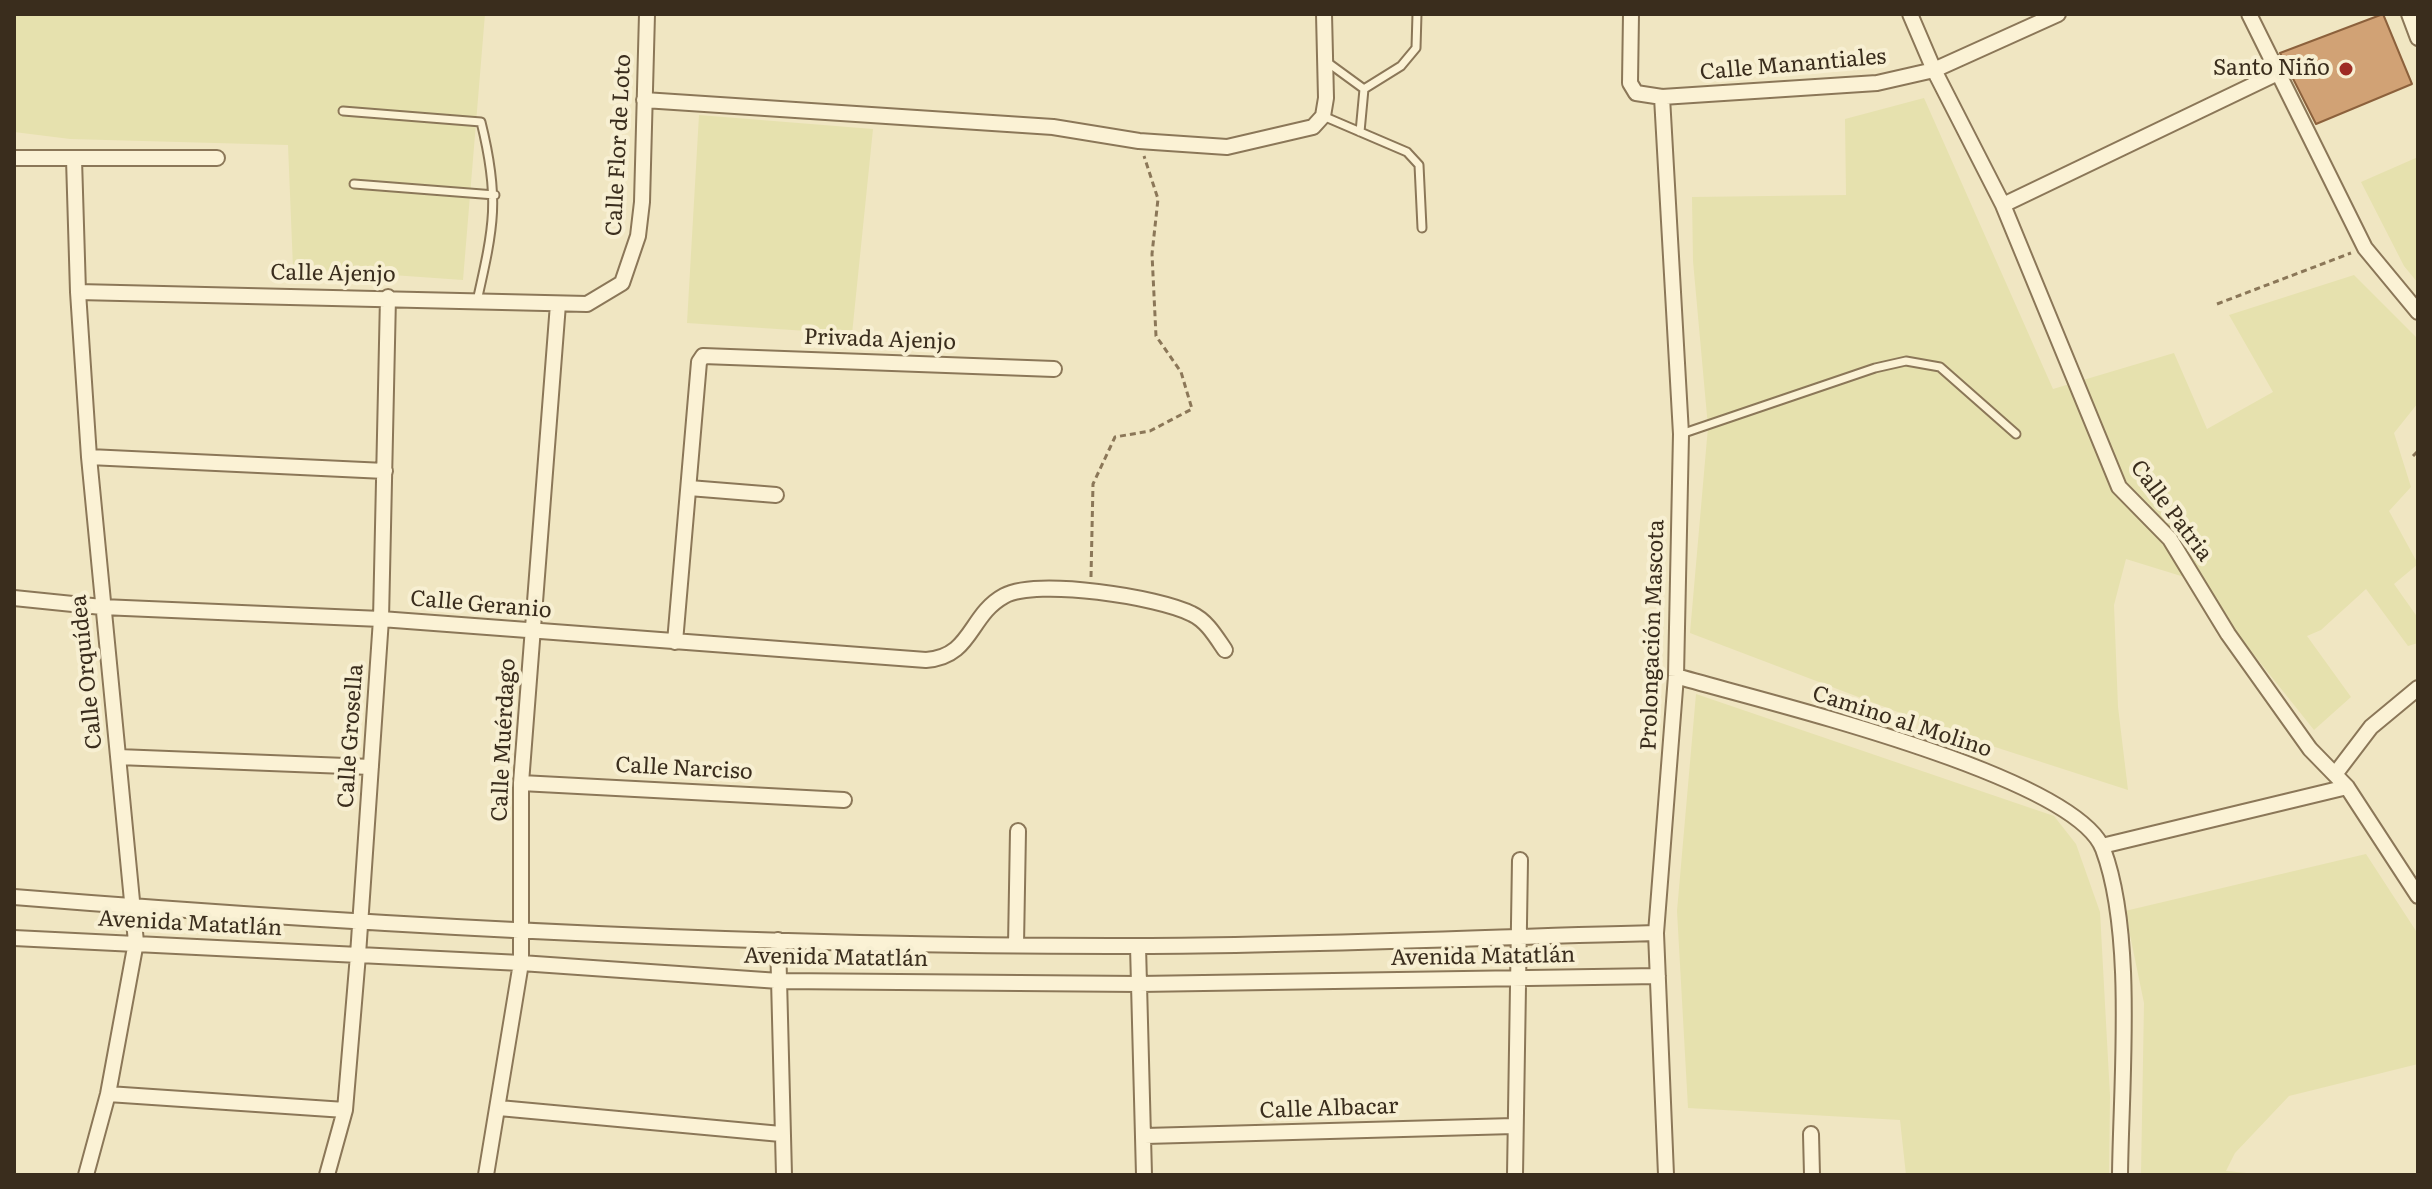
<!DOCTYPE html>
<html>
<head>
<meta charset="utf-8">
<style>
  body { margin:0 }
  #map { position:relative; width:2432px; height:1189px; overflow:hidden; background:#f0e6c2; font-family:Literata,serif }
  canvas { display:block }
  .frame { position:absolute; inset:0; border:16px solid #3a2d1d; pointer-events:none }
</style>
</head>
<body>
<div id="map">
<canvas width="2432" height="1189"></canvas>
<div class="frame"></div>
</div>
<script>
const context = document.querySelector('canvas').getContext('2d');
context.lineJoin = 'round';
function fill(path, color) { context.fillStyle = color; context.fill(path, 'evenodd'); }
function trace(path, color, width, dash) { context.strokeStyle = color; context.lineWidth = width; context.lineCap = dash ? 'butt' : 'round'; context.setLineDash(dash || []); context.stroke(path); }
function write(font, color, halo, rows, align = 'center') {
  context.font = font + ' Literata,serif'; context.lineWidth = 8; context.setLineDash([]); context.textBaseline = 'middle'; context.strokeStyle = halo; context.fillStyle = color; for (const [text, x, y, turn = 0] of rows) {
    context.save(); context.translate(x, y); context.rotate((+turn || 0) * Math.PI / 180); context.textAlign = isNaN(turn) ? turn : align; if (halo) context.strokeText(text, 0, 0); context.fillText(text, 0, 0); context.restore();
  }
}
fill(new Path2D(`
  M14,14H485L463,280L293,268L288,145L70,139L14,132Z
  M1924,98L2053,389L2174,353L2207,429L2273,392L2229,315L2354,275L2418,339V403L2394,433L2411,487L2389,511L2418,564L2394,584L2418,618V643L2408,646L2366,589L2321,630L2307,636L2351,697L2314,730L2194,580L2126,559L2114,605L2118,707L2128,790L1961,736L1690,633L1708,427L1693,261L1692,197L1846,195L1845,119Z
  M699,115L873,129L852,334L687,323Z
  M2418,157V283L2404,266L2361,182Z
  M1696,694L2054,816L2076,844L2100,912L2110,1096L2109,1175H1906L1900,1120L1688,1108L1677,911Z
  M2366,854L2418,934V1064L2289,1096L2235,1153L2226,1171L2267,1175H2141L2144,1003L2125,911Z`), '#e6e1ae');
const building = new Path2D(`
  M2383,14L2412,84L2316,124L2280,53Z`);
fill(building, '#d1a275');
trace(building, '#8c613c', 2);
const lane = new Path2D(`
  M1327,62L1364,89L1360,132
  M1364,89L1401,66L1416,48L1417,14
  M343,111L481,122C500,198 494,226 477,301
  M1323,116L1407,152L1419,165L1422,228
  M354,184L495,195
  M1681,434L1875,368L1906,361L1940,367L2016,434`);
const street = new Path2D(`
  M1631,14L1630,83L1636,93L1662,97L1877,83L1934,70L2058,14
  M1910,14L1934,70L2003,205L2119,487L2170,539L2228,634L2310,749L2347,787L2418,896
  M2249,14L2365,248L2418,312
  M2409,14L2418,38
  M1662,97L1681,434L1676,676L1656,933L1666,1175
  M644,100L1053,127L1139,141L1227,147L1313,127L1323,116L1326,98L1324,14
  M14,158H217
  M74,159L78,292L89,457L136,942L108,1094L86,1175
  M2003,205L2280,72
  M78,292L587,304L622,283L638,236L642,202L647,14
  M89,457L385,471
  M689,488L776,495
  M14,598L102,607L381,619L926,660C972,657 969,615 1004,596C1037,578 1159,597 1192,614C1207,621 1216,637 1225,650
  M675,642L699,362L703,356L1054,369
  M1676,676C1757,700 2074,774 2103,849C2135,934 2121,1082 2120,1175
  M118,757L371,767
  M2336,773L2371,727L2418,688
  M521,783L844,800
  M2102,846L2347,787
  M14,897C387,927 761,947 1136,946C1309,946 1483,937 1656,933
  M14,938L521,963L779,981L1139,984L1658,976
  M778,940L784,1175
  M1016,945L1018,831
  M1138,946L1144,1175
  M108,1094L345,1110
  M499,1108L781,1134
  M1811,1134L1812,1175
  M1145,1136L1514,1126
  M327,1175L345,1110L358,955L381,619L388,297
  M486,1175L521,963V783L558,304
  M1515,1175L1520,860`);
trace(lane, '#8b7758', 11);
trace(street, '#8b7758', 18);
trace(new Path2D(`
  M2217,304L2351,253
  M2413,456L2418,451
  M1091,577L1093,484L1115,437L1150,431L1192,409L1181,372L1156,336L1152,254L1158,199L1144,156`), '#8b7758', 3, [6, 4]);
trace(lane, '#fbf2d5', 7);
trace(street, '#fbf2d5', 14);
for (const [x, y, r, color] of [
  [2346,69,8,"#9e2c24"]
]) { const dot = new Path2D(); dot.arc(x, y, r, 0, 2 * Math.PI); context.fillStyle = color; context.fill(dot); trace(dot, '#f7efd2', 3); }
write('22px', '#3a2d1d', '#f7efd2', [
  ["Calle Manantiales",1793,65,-5],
  ["Calle Flor de Loto",619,145,-87],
  ["Calle Ajenjo",333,274,1],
  ["Privada Ajenjo",880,340,2],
  ["Calle Patria",2171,511,53],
  ["Calle Geranio",481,605,5],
  ["Prolongación Mascota",1653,635,-88],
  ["Calle Orquídea",87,672,-96],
  ["Camino al Molino",1902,722,18],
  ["Calle Grosella",351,736,-86],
  ["Calle Muérdago",504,740,-87],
  ["Calle Narciso",684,769,3],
  ["Avenida Matatlán",190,924,3],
  ["Avenida Matatlán",1483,957,-1],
  ["Avenida Matatlán",836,958,1],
  ["Calle Albacar",1329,1109,-2]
]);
write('22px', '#3a2d1d', '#f7efd2', [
  ["Santo Niño",2330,69]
], 'right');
</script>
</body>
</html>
